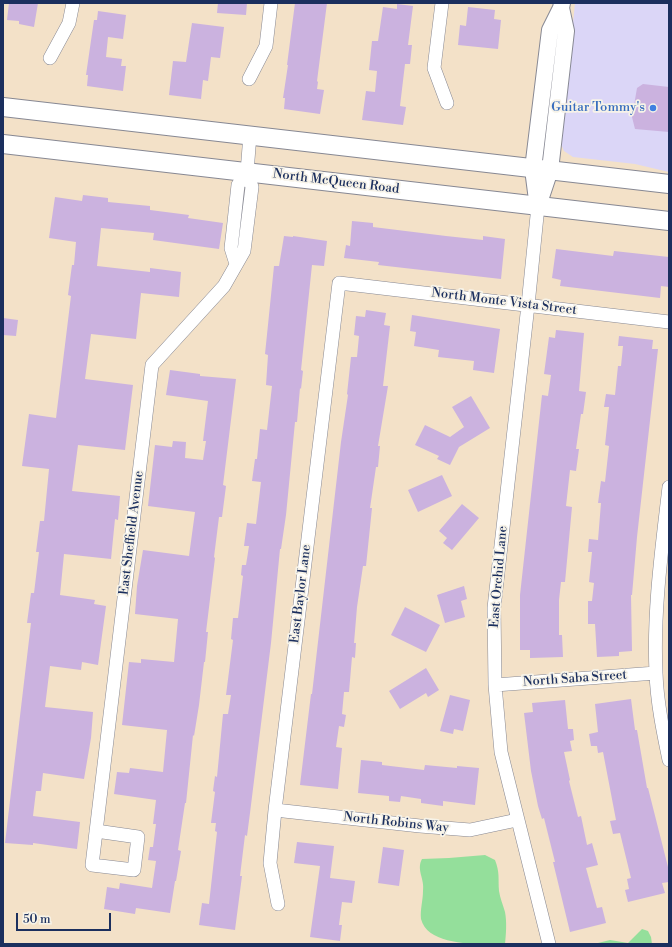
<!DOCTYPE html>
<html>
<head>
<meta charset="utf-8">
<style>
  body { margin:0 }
  #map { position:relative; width:672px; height:947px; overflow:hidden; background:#f3e1c8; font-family:"Libre Bodoni",serif }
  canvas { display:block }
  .frame { position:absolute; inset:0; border:4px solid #1b2f5e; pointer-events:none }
  .scale { position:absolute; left:16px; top:913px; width:95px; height:18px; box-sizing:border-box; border:2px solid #1b2f5e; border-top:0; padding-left:5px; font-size:12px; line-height:14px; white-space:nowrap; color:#1b2f5e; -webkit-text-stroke:3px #f7f3e8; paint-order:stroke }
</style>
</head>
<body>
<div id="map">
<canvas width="672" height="947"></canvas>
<div class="frame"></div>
<div class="scale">50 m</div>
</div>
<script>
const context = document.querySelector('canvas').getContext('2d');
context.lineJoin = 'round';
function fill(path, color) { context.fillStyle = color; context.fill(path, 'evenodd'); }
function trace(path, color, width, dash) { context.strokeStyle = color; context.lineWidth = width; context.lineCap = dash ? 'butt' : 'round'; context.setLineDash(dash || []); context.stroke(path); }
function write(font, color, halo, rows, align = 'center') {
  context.font = font + ' "Libre Bodoni",serif'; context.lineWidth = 3.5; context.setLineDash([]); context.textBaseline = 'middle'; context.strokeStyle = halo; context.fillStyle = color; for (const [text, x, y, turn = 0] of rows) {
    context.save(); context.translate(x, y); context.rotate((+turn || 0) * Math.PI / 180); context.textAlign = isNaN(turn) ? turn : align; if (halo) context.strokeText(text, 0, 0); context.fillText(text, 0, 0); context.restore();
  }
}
fill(new Path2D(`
  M575,3H669V172L635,164L573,157L564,151L561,144Z`), '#dbd6f7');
fill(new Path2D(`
  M485,855L495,860C500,873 498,878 499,891C500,898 503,905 505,912C507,922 506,935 505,944C480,944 428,947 421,919C420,910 423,900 423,891C425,879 416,870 422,859L449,858Z
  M642,929L648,931L651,937L652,944H594L610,940L628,943Z`), '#94df9b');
fill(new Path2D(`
  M9,3H38L34,27L19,24V21L7,20Z
  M218,3H247L246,15L217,13Z
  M295,3H327L317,81L318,82L317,89L324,90L320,114L284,109L285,98H283L288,65H287Z
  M397,4L413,6L408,45H412L410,64H405L400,106L406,107L403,125L362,120L366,91L375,92L377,71L369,70L372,41H378L383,7L397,9Z
  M468,7L495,10L494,19L501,20L498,49L458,45L460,25L466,26Z
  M98,11L126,15L123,39L108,37L106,57L122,59L121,66H126L123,91L87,86L88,75H86L94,20H97Z
  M192,23L224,27L220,58L211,57L208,81L203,80L201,99L169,95L173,61L186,62Z
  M643,84L669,87V132L635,129L632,117L637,88Z
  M83,195L108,198V202L150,206V210L189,215L188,218L223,223L219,249L153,240L154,233L101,228L97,266L150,272V268L181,272L179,297L141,293L136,339L91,334L85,379L133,385L125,450L78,445L72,491L120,496L118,520L115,519L111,559L64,554L60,595L95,600L94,604L106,606L98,665L82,662L81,670L50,666L45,707L93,712L91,738L84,779L43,773L41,791H36L33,816L80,822L77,849L33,843V845L5,843L31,623H27L31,593H34L39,552H36L40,521H44L49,469L22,466L29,414L56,418L71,296L68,295L72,265H74L76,242L49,238L55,197L82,201Z
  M352,221L373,223V227L446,236L483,240V236L505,239L501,279L378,265L379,262L344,258L346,245L350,246Z
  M284,236L293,237V236L327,241L324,266L312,265L301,370L303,371L301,389L300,388L297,422H295L286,515L281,549H280L271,643L250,813L247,836L245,835L240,876H242L235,930L199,925L202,903L209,904L217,832L215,831L216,823H211L215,792L213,791L215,776L217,777L223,714H228L231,695H226L233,640L231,639L233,618H238L243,576L241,575L242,565H246L249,546H244L247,523L256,524L261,482L252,481L255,459H257L260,429L267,430L272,386L266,385L268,355L265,354L274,266H279Z
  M556,249L613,256L614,251L669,257V287L661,286L660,298L560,286L561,280L552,278Z
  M366,310L386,313L384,325L390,326L383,386H388L378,446H380L378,467H376L370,508H372L366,566H363L357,607L354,643H356L355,658L352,657L349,692H344L342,714L346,715L344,727L339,726L336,747L342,748L338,789L300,785L311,694H312L341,442L348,395L347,394L351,357H357L359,336L354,335L356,316L365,317Z
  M412,315L500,329L494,373L473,370L474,361L438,357L439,350L414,346L416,332L410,331Z
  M3,318L18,320L16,336L3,335Z
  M556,330L584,333L579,391L586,392L583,414H581L576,449H579L576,471L570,470L566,506L572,507L565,582H561L559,600V635H562L563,657L530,658V650H520V595L542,395L548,396L551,375L544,374L549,337L555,338Z
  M619,336L653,340L652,349H658L637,537L632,595H631L632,651L619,652V656L597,657L595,624H588V601H592L594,583L589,582L592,552H588L589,539L598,540L601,503H598L601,481L605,482L609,446L605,445L609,407H604L606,394L615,395L618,366H621L623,346H618Z
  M170,370L200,374V376L236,379L223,485L226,486L222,517H219L214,557L215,558L206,632H208L205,662H204L199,705L194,736L193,735L186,803H185L178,850L181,851L176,881H175L170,913L136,908L135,914L104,909L107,887L119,889L120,883L152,888L156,861L148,860L150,847H153L156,824H153L156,800L114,794L117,772L129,773L130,768L163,772L167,730L122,725L129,662L141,663V659L174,662L178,619L135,614L137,586L143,550L189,556L195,512L148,506L155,445L172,447L173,441L186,442L185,458L203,460L206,441H203L208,401L166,395Z
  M471,396L490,428L459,447L450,465L437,459L439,456L415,445L425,425L450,437L464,427L452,407Z
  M442,475L452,496L418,512L408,490Z
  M462,504L479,518L452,550L443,543L447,538L439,531Z
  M464,586L467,599L461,601L465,617L445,623L437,595Z
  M405,607L440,625L426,652L391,635Z
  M426,668L439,690L428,697L426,693L400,709L389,691Z
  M450,695L470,700L463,731L454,729L453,734L440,731Z
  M631,699L635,730H637L647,788H648L669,871V882L662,883L665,893L628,902L625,890L629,889L627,879L631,878L620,833L613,834L610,821L616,820L603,752L598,753L597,746H591L589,734L598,732L595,704Z
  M565,700L568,729H573L574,740L570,741L572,751L564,752L570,780L569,781L578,817L581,816L587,845L592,843L598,865L586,868L597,908L602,907L606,923L570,932L553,862H555L544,818L542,819L538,806L531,771L524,713L533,712L532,703Z
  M361,760L382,762V765L424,770L425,765L457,768V766L479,768L475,805L443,801V806L421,803V799L401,796L400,802L389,801V796L358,793Z
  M297,842L334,846L330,878L355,881L352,903L342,902L339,925H342L340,941L310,937L320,866L294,863Z
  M383,847L404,850L399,886L378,883Z`), '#cbb2df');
const minor = new Path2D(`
  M442,3L434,68L447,103
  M50,58L69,23L73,3
  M249,79L266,46L271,3
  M538,206L528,305L494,608L495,685L501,752L549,944
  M236,264L231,248L233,231L238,185L247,172
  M669,487C662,548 653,611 656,673C657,702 663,731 669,760
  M495,685L656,673
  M275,810L420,826L470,830L517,820
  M96,831L138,837L134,870L92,865L152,365L224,286L244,251L252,187L247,172L250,135
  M278,904L270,863L275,810L339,283L669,322`);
const tertiary = new Path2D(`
  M537,200L533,169L550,30L561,8
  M538,206L550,170L566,31L561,8L562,3`);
const secondary = new Path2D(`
  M3,107L669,184
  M3,144L669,221`);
trace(minor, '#878893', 14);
trace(tertiary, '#878893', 18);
trace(secondary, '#878893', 20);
trace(minor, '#fff', 13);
trace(tertiary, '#fff', 16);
trace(secondary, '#fff', 18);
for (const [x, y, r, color] of [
  [653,108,4,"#3f7fe0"]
]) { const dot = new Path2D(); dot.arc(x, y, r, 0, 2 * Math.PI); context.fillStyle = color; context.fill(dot); trace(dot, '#f7f3e8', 1.5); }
write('13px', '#366cbe', '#f7f3e8', [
  ["Guitar Tommy's",645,108]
], 'right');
write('13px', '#1b2f5e', '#f7f3e8', [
  ["North McQueen Road",336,182,7],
  ["North Monte Vista Street",504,302,7],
  ["East Sheffield Avenue",132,533,-83],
  ["East Orchid Lane",499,577,-85],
  ["East Baylor Lane",301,594,-83],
  ["North Saba Street",575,679,-4],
  ["North Robins Way",396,823,6]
]);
</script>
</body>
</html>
